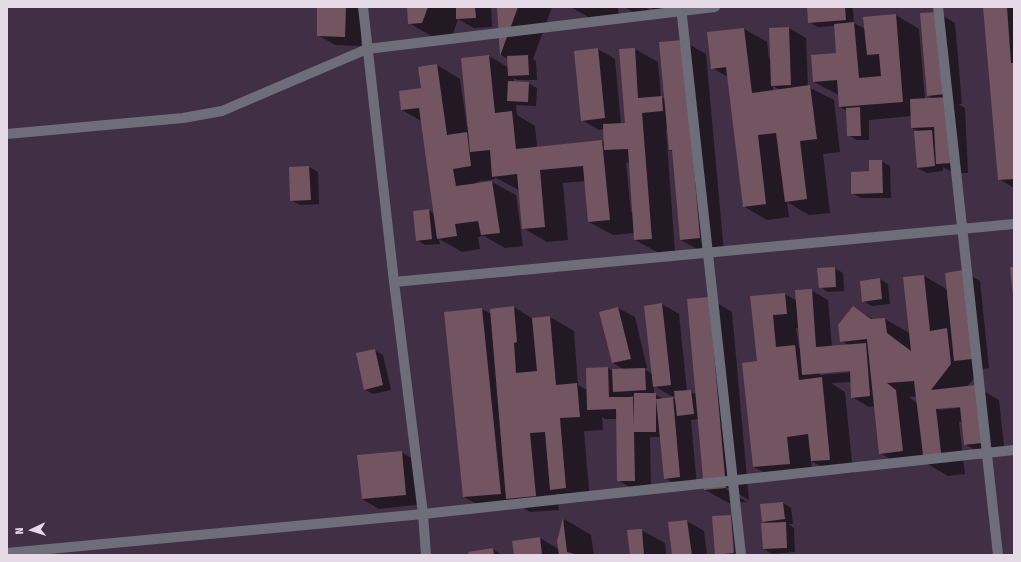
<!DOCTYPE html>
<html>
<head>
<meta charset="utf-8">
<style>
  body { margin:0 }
  #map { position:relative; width:1021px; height:562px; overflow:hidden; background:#412f45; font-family:"Fira Sans Condensed",sans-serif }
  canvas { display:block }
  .frame { position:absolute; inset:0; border:8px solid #e6dae8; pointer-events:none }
  .north { position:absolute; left:12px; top:510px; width:40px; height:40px; -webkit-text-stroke:3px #412f45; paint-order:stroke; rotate:266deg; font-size:11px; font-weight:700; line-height:16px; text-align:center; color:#e6dae8 }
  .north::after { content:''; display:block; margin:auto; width:14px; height:18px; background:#e6dae8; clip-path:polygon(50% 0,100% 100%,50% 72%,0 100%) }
</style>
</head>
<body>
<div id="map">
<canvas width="1021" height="562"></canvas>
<div class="frame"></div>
<div class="north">N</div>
</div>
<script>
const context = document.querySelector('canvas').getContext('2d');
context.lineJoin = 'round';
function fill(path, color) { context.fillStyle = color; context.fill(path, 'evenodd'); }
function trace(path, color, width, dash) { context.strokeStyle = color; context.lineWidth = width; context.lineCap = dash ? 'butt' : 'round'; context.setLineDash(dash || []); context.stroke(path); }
fill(new Path2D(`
  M318,7L363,8L361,46L335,45L318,35Z
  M408,7H491L492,27L474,28L458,19L451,39L438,40L409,23Z
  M498,7H552L533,59L536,61L537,80H518L513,78L514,82L528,83L537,88L536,106L516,105L517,115L535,126L537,147L602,141L605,142L604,129L599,130L582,120L598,49L615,59L621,124H626L635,49L658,62L661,97L665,99L683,41L706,54L724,252L704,253L681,240L673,152L670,150L668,129H666L675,252L659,253L635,240V233L613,235L589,222L585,181L563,183L568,240L547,242L523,228L519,190L494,177L495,179L476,182L477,184L492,182L516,195L523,246L505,248L484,236L478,237L480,249L462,252L439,239L440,244L425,245L417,240L428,210L435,214L421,121L402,110L422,89L437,65L460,79L467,127L469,126L489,56L509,68L508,59L501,55ZM626,162L630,164L633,212H631Z
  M571,7H618L619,20L597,22Z
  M624,7H645L658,15L640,16Z
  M649,7H660L661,14Z
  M808,7H851L853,9L854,23L865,29L896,15L919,29L925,100L934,99L928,96L938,13L955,23L962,104H958L965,108L968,173H954L943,167V171L927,173L918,168L919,132L912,128V116L869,120V140H857L848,135L847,111L840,107L839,95L814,82L838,54L835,26L818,27L809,22Z
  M984,7H1011L1014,9V188L999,179Z
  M789,28L806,38L808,87L834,100L840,152L823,154L830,213L809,215L787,202L789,217L767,220L743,206L728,77L712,68L744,29L767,42L769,59ZM773,86L780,90L773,91Z
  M881,161L890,166L891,198H861L852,193Z
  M309,167L318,172L319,204L300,205L291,200Z
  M834,268L843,273L844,291L828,292L820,287Z
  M963,271L980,281L989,368L974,370L975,377L967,387L975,386L999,400L1005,455L986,444V446L1003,456L988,458L965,444L963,422H959L965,474L948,476L926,463L904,467L880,453L875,406L869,407L852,397L851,382L831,383L845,392L853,473L835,474L811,461L813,477L778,480L754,467L758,362L751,297L785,294L797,301L811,290L828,300L832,347L848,345L841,341L853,307L875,320L885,319L911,334L904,278L924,276L948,290ZM796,328H799L801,349L799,348ZM855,370V372L820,375V373ZM917,396L918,404L909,397ZM965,405V407L939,410V408Z
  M880,279L888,284L890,304L872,306L863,301Z
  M709,298L732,312L749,500L726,487V489L747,502L729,503L705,490L699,419L691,420L697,486L682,488L665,478L661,437H650L651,490H635L618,480L617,419H605L602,417L603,430L584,431L590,501L574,503L557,493L559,510L530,512L522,507L488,510L464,497L482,309L491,314L514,307L533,319L550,317L574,331L578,385L587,390L608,368L611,370H625L613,363L618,308L635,317L647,368L644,369L652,374L645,307L662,304L679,314L687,391L696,394ZM654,386L671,396H675L676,400L673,398L664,399L654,394ZM630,396H635V399Z
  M374,350L383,355L391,390L373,394L364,389Z
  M401,452L418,462L422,504L379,509L362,499Z
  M783,503L791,508L793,524H788L794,528L795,552L772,554L764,549L767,524L763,521Z
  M731,516L739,521L742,555H717L716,554Z
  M564,519L591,535L594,555H515L540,538L560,550L559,541Z
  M687,521L704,531L707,555H673Z
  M641,530L665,543L666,555H631Z
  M493,549L502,555H470Z`), '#0007');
fill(new Path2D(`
  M317,7H346L345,37L317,36Z
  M407,7H428L422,23L408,24Z
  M456,7H475L476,18L456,19Z
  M497,7H518L500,56Z
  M807,7H845L846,20L808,23Z
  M983,7H1007L1011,63H1014V179L998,180Z
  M938,12L946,94L927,96L920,13Z
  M896,14L903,102L839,107L837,80L813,82L811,55L836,53L834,24L854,22L859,78L881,76L879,54L867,55L863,17Z
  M789,27L791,85L771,86L769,28Z
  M744,28L752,93L810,85L817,139L800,141L807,199L785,202L776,133L758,135L766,204L743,207L726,67L711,69L707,32Z
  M683,40L700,238L680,240L672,150H669L659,42Z
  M598,48L605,118L581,121L574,51Z
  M635,48L638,98L662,96L663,111L642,113L652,239L634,240L628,149L604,150L603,124L625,123L619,49Z
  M489,55L495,113L512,111L516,149L602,140L610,220L588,222L583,166L540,170L545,227L522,229L517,174L492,177L490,150L470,152L461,58Z
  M528,55L529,75L508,76L507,56Z
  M437,64L447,135L467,132L471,166L453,169L456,186L492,181L500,233L481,235L478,221L455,224L457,236L437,239L419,108L401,110L399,91L421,88L418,67Z
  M508,81L529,82L528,102L507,101Z
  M949,97L952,163L936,164L934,127L911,128L910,99Z
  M860,107L861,136H847L846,108Z
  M932,130L935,166L917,168L914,131Z
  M869,160H882L883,193L851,194V172L869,171Z
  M309,166L311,200L290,201L289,167Z
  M429,209L432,239L416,241L413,211Z
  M835,267L836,287L819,288L817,268Z
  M1010,267H1014V295H1013Z
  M963,270L972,359L954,361L945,273Z
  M924,275L930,331L947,328L951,364L931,390L976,385L982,443L964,445L960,407L936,409L942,461L924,463L914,381L887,383L896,390L903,451L879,454L867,339L840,342L838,325L853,306L871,319L885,318L887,333L911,351L903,277Z
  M880,278L882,299L862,302L860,281Z
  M812,289L816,347L866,343L870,396L851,398L850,371L802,375L795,290Z
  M785,293L787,314L773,315L776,347L795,345L799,380L822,377L830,460L811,461L808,434L787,437L790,464L753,467L742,363L757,361L750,296Z
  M709,297L726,488L704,490L687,299Z
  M662,303L671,385L653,387L644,306Z
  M514,306L517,342L514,343L516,373L537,371L532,318L550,316L556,385L577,383L580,417L560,418L566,488L550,490L545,432L530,433L536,496L506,499L490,309Z
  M618,307L631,359L612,363L599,312Z
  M482,308L501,494L463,497L444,312Z
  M375,349L383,385L364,390L356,353Z
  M608,367L609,397H633L634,427V393H656V432H634L635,481H617L616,409L587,410L586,368Z
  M645,368L646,390L613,392L612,369Z
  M691,390L694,414L677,416L674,391Z
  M673,397L680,477L664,479L656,399Z
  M402,451L406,495L362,499L357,455Z
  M783,502L785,519L762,522L760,504Z
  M731,515L734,553L715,555L712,516Z
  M563,518L567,552L578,555H559L557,541Z
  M687,520L692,555H672L668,522Z
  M786,522L787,548L763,549L761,523Z
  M642,529L644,555H630L627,530Z
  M540,537L542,555H514L512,541Z
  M493,548L494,555H469L468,552Z`), '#735461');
trace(new Path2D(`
  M363,7L394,282L423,514L426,555
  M681,7L741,555
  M938,7L998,555
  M7,134L183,118L222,111L367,49L715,7
  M394,282L1014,224
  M7,553L423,514L1014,450`), '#6e6e7b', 10);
</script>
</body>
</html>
